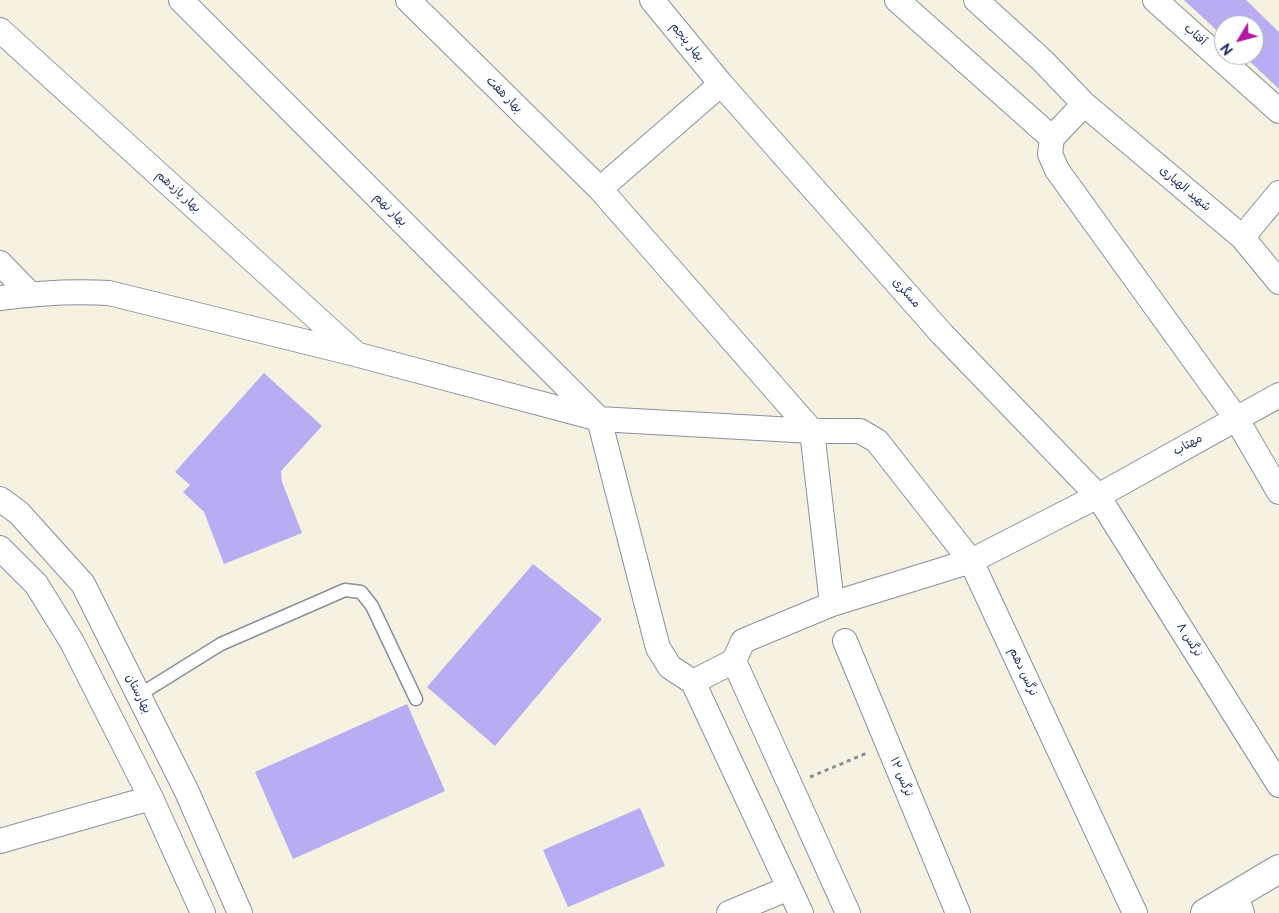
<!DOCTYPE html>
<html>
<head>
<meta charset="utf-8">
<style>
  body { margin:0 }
  #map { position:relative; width:1279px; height:913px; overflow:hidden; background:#f6f2e2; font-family:"Balsamiq Sans",sans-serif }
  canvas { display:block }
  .north { position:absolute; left:1214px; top:15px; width:50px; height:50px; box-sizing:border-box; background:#fff; border:1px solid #a4acbf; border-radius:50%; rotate:233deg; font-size:14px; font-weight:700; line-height:20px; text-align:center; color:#1b2f5e }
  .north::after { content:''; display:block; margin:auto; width:18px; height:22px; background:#b5179e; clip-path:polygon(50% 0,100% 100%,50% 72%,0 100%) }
</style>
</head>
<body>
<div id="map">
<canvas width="1279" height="913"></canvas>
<div class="north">N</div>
</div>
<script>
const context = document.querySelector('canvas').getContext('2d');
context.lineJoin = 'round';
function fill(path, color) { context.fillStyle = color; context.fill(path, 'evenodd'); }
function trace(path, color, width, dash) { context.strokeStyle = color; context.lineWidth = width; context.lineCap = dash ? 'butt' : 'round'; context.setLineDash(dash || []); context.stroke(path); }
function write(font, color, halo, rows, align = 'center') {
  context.font = font + ' "Balsamiq Sans","Playpen Sans Arabic",sans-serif'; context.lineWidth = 5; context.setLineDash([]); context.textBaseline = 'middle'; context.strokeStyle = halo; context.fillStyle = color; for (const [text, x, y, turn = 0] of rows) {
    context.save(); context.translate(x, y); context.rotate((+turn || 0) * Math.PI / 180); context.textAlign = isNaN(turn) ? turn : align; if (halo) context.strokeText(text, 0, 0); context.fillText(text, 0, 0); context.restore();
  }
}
fill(new Path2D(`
  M1184,0H1246L1279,32V89L1243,55H1254V25H1224V37Z
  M264,373L322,426L281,471L282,482L302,533L224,564L204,512L183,492L190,485L175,472Z
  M533,564L602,619L495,746L427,687Z
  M407,704L445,791L293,859L255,772Z
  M640,808L665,866L568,907L543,850Z`), '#b8acf2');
const service = new Path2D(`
  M139,695L221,644L345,590L361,592L372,606L416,699`);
const minor = new Path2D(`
  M181,0L599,419L658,648L670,667L693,682
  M408,0L600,189L812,431L832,604
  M652,0L721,84L942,334L1098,496L1279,785
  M897,0L1052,138L1084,104
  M976,0L1043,61L1084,104L1242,237L1279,282
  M1155,0L1279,111
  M0,30L354,352
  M1052,138L1050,154L1057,170L1236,418L1279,492
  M600,189L721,84
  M1250,228L1279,193
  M0,263L30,294
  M0,298C37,293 72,291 109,293L355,354L599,419L812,431H860L877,441L971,561L832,604L743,641L734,661
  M0,499L19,513L83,584L187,792L240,913
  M0,548L36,584L72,642L151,798L203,913
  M845,641L958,913
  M0,841L151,798
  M1236,895L1242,913
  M729,913L789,888
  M801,913L693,682L734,661L848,913
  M1135,913L971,561L1098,496L1279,395`);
const tertiary = new Path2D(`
  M1205,913L1279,869`);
trace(service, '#8890a0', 15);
trace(minor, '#8890a0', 26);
trace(tertiary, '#8890a0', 30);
trace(new Path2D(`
  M810,777L867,753`), '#8890a0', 3, [4, 4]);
trace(service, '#fff', 12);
trace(minor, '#fff', 24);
trace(tertiary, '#fff', 28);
write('12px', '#1b2f5e', '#fff', [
  ["آفتاب",1195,35,42],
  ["بهار پنجم",687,42,51],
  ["بهار هفت",504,95,45],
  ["شهید الهیاری",1185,189,40],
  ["بهار یازدهم",178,192,42],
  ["بهار نهم",390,210,45],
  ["مسگری",906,293,48],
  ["مهتاب",1188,445,-29],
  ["نرگس ۸",1189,640,58],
  ["نرگس دهم",1023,672,65],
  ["بهارستان",138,694,63],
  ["نرگس ۱۲",901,777,67]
]);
</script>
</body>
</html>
